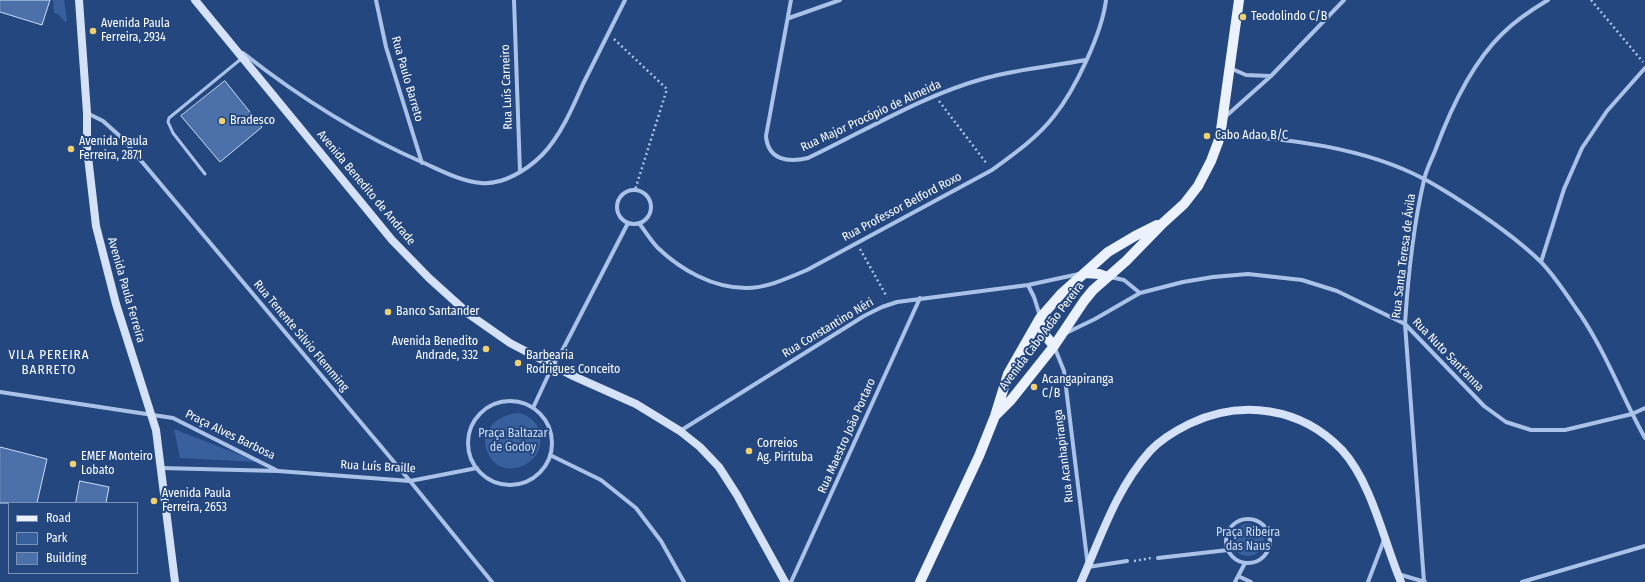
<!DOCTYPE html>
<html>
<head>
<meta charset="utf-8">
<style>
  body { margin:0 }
  #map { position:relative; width:1645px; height:582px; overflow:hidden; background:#244780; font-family:"Fira Sans Condensed",sans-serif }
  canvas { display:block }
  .legend { position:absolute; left:8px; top:502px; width:130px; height:72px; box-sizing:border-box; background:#244780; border:1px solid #7c91b3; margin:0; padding:5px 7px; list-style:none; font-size:12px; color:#fff }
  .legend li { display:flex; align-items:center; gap:8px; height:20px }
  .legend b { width:20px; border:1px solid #7c91b3 }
</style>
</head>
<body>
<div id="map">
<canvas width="1645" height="582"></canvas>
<ul class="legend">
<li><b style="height:5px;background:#ebf1fd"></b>Road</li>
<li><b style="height:11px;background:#38609d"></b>Park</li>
<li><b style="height:11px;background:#4c70a9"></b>Building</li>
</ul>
</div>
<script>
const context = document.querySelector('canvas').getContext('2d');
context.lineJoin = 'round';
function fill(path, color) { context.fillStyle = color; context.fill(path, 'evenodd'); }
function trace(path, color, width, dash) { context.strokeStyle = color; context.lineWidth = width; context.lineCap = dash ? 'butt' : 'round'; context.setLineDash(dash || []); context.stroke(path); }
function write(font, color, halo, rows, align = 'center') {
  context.font = font + ' "Fira Sans Condensed",sans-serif'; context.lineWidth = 4; context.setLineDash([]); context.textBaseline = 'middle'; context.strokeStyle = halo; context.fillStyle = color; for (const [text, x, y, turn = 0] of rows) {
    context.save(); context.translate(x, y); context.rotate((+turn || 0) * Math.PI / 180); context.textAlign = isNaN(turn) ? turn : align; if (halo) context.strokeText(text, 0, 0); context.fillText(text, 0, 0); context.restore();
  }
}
fill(new Path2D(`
  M53,0H64L67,21L65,22L58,14L54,13Z
  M520,413C529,416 537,422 539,431C549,462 508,480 492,460C474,436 494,414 520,413Z
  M174,429L258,462L180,458Z
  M1232 540a16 16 0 1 1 32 0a16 16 0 1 1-32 0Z`), '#38609d');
const building = new Path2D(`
  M0,0H50L42,25L0,12Z
  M225,81L262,127L220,162L181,116Z
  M0,447L47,459L37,503H0Z
  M80,481L109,487L106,503H76Z`);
fill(building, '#4c70a9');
trace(building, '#cdddf5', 1);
trace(new Path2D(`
  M1591,0L1643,62
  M614,39L667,89L635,190
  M939,101L987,164
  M860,249L887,297
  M1134,561L1151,558`), '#aac2e7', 2.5, [2, 3]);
trace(new Path2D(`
  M205,174L173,133L168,122L169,118L241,59`), '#aac2e7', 3);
trace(new Path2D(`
  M376,0L386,47L422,163
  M514,0L520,172
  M791,0L766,136C768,160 788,163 808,158C867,130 923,95 986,78C1018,69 1053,66 1086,60
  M789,18L840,0
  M243,53C299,97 359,135 424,163C442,171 460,181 481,183C503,185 527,170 542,155C560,137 573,107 583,84C597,56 611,28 625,0
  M1230,68L1246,75L1270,76
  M87,113L103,121L122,138L410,481L492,582
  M1225,117L1271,76L1344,0
  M1221,137C1285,136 1368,149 1424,179C1434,184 1443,190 1453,196C1483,215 1514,236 1540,261C1552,273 1565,292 1575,307C1604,347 1621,395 1645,438
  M617 207a17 17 0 1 1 34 0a17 17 0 1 1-34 0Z
  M639,223C645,231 651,241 658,248C681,270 713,288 746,288C767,288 788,278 807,270L992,170C1014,154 1037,138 1054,116C1075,90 1102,33 1106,0
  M1541,262L1564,189L1582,148L1607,111L1645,68
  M1110,277L1124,280L1140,293
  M1028,285L1034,297L1040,316
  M1066,333L1095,319L1140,293L1183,282L1213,277L1248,274L1302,280L1337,291L1405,324L1484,406L1506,422L1531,430H1565L1632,414L1645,408
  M1054,346L1064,371L1088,567L1127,561
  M0,392L173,418L276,470
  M468 443a42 42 0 1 1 84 0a42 42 0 1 1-84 0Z
  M533,408L553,365L562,351L628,223
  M680,431L864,316L882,307L897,302L1028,285L1079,274
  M550,455L601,480L636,508L661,541L684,582
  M161,468L278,471L410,481L477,468
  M1226 541a22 22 0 1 1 44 0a22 22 0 1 1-44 0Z
  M1158,558L1228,550
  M1398,574L1425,582
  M1238,576L1251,582
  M791,582L920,298
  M1235,582L1245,563
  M1368,582L1384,540
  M1424,582L1405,324C1408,276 1413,227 1424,180C1426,170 1431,161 1435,151C1449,113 1472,63 1502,34C1516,20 1531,10 1548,0
  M1522,582L1645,546`), '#aac2e7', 4);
trace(new Path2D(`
  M79,0L87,113V148L96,226L116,304L156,430L175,582
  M195,0L392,240L429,278L470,315L510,343L571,375L636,404L680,431L700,447L719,467L737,495L785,582
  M1081,582C1101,537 1116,489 1150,451C1160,440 1175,431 1189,424C1241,399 1301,407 1342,450C1372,483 1384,542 1401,582`), '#d4e1f6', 8);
trace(new Path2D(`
  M1085,273L1099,274L1107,277
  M1040,318L1044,334L1054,346
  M995,416L1011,400L1054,346L1084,301L1093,290L1126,261L1163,223L1184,204L1198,186L1211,161L1220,137L1239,0
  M920,582L979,456L995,416L1008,374L1040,318L1061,294L1108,252L1135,236L1157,225`), '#ebf1fd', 10);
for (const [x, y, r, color] of [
  [1243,17,4,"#f1d16d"],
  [93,31,4,"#f1d16d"],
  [222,121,4,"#f1d16d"],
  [1207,136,4,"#f1d16d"],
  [71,149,4,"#f1d16d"],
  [388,312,4,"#f1d16d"],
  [486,349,4,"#f1d16d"],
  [518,363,4,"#f1d16d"],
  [1034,387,4,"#f1d16d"],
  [749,451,4,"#f1d16d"],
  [73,464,4,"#f1d16d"],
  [154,501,4,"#f1d16d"]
]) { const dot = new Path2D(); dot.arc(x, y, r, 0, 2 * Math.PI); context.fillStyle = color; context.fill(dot); trace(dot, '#244780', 1.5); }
write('12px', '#fff', '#244780', [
  ["Teodolindo C/B",1251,17],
  ["Avenida Paula",101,24],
  ["Ferreira, 2934",101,38],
  ["Bradesco",230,121],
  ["Cabo Adao B/C",1215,136],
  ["Avenida Paula",79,142],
  ["Ferreira, 2871",79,156],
  ["Banco Santander",396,312],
  ["Avenida Benedito",478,342,"right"],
  ["Andrade, 332",478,356,"right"],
  ["Barbearia",526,356],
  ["Rodrigues Conceito",526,370],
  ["Acangapiranga",1042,380],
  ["C/B",1042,394],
  ["Correios",757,444],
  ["Ag. Pirituba",757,458],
  ["EMEF Monteiro",81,457],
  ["Lobato",81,471],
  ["Avenida Paula",162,494],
  ["Ferreira, 2653",162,508]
], 'left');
write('12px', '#fff', '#244780', [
  ["Rua Paulo Barreto",407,79,74],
  ["Rua Luís Carneiro",507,87,-92],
  ["Rua Major Procópio de Almeida",871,116,-25],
  ["Avenida Benedito de Andrade",366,188,50],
  ["Rua Professor Belford Roxo",902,207,-28],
  ["Rua Santa Teresa de Ávila",1404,256,-83],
  ["Avenida Paula Ferreira",126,290,74],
  ["Rua Constantino Néri",828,328,-31],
  ["Rua Tenente Silvio Flemming",301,336,50],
  ["Avenida Cabo Adão Pereira",1042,336,-53],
  ["Rua Nuto Sant'anna",1448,355,46],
  ["Praça Alves Barbosa",230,435,26],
  ["Rua Maestro João Portaro",847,436,-66],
  ["Rua Acanhapiranga",1064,456,-97],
  ["Rua Luís Braille",378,467,3]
]);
write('12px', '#cdddf5', '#244780', [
  ["Praça Baltazar",513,434],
  ["de Godoy",513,448],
  ["Praça Ribeira",1248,533],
  ["das Naus",1248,547]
]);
context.letterSpacing = '1px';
write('13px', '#fff', '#244780', [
  ["VILA PEREIRA",49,355],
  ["BARRETO",49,370]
]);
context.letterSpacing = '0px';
</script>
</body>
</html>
